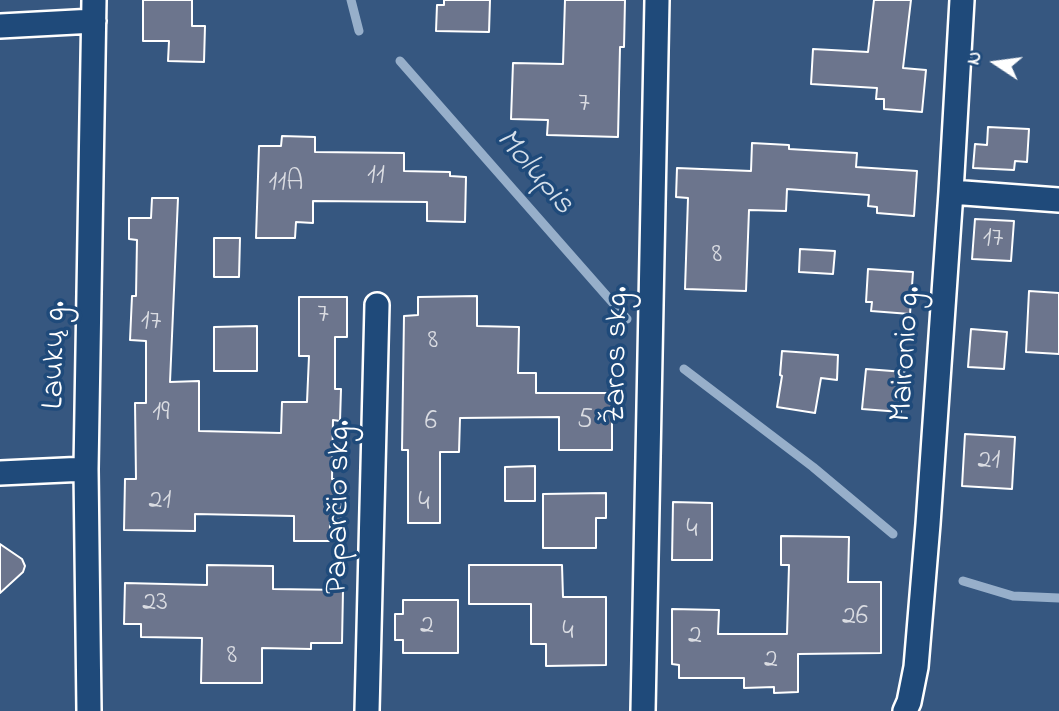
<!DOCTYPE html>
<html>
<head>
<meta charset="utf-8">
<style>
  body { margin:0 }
  #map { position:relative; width:1059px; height:711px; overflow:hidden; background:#365780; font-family:"Indie Flower",sans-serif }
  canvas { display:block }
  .north { position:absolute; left:961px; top:28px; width:70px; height:70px; -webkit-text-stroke:5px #1f4a7a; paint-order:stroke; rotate:283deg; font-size:19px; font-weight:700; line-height:28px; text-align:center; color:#fff }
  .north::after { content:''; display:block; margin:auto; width:24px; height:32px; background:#fff; clip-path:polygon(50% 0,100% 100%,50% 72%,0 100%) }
</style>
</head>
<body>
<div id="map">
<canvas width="1059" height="711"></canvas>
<div class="north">N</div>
</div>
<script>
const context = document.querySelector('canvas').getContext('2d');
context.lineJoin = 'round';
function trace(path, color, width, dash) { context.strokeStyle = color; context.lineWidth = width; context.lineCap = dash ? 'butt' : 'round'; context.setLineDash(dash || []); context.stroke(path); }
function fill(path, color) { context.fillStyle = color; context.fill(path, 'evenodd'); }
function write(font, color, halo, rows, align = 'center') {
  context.font = font + ' "Indie Flower",sans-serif'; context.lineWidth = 7; context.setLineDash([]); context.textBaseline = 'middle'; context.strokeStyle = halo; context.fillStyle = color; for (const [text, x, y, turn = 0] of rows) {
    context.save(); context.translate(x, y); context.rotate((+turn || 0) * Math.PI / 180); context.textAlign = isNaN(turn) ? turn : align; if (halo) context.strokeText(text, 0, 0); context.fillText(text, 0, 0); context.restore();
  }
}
trace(new Path2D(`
  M351,0L359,31
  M400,61L627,319
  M684,369L813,467L893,534
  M963,581L1013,596L1059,598`), '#97afca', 9);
const building = new Path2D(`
  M143,0H192V26H205L204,62L168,61L169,41H143Z
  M444,0H490L489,32L436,31L437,5H444Z
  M565,0H625L624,47H620L618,137L547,135L548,120L511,119L513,63L563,64Z
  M874,0H911L903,68L926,70L922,112L884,109V99H876L877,88L811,84L813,49L868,52Z
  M988,127L1029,129L1027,162L1015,161L1014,170L973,168L975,144L987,145Z
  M282,136L315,137V152L404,153V171L450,172V176L466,177L465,222L427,221V202L313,201V223L296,222L295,238H256L259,146H281Z
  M752,143L789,145V149L857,153L856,167L917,171L914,216L877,213V207L868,206L869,195L787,189L786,211L749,210L746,291L685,289L688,198L676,197L677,168L751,171Z
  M152,198H178L170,382L199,381V431L281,433L282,402H307L309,356H299V297H347V337H335V389H341L340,421L333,420L332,479H342L341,522H330V541H294V516L195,514V531L124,530L125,479H136L135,403H146V341L130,340L132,296H136L137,240L129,239V218H151Z
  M975,219L1014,221L1011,261L972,259Z
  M214,238H240L239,277H214Z
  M800,249L835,251L833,274L799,272Z
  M868,269L913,272L910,314L871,311L872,302H866Z
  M1029,291L1059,293V354L1026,352Z
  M477,296V326L519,327L518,373H536V393H612V450H559V417L460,418L459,452H440V523H408V450H402L404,316L418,315V297Z
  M257,326V371H214V327Z
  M971,329L1007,332L1004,369L968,367Z
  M782,351L838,355L837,380L821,378L815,413L777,407L782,376L780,375Z
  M866,369L905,372L901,412L862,409Z
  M965,434L1015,437L1012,489L962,486Z
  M535,466V501H505V467Z
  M606,493V518H596V548H543V494Z
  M673,502L712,503V560H672Z
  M781,536L849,537L848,582H881V653L798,654V692L774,693V687L744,688V678H679V665L672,664V609L719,610L718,634H787L789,565H781Z
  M0,544L22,559L25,566L23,572L0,593Z
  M207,565L273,566V589L343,590L342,643H311V649L262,648V683H201L202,638L141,637V624H124L125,583L207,585Z
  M469,565H562L563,597H606V665L546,666V644H531V604H469Z
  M403,600H458V653H403V640H395V614H403Z`);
fill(building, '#6c758d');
trace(building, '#fff', 2);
const street = new Path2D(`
  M0,26L94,21
  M951,192L1059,200
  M0,473L86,469
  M89,711L86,469L94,0
  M367,711L377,305
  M643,711L657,0
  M905,711L909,702L916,667L928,524L951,192L962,0`);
trace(street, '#fff', 28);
trace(street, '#1f4a7a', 23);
write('28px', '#dadce2', null, [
  ["7",584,105],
  ["11",376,177],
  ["11A",286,184],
  ["17",993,240],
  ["8",717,256],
  ["7",323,316],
  ["17",151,323],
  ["8",433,342],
  ["19",161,414],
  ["5",585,421],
  ["6",431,423],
  ["21",989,462],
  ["21",160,502],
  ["4",424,504],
  ["4",692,531],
  ["23",155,604],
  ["26",855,618],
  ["2",427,627],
  ["4",568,633],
  ["2",695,637],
  ["8",232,657],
  ["2",771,661]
]);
write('32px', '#fff', '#1f4a7a', [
  ["Maironio g.",908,354,-86],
  ["Laukų g.",57,355,-89],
  ["Žaros skg.",619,355,-89],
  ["Paparčio skg.",341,507,-89]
]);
write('italic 33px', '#d4dee9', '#1f4a7a', [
  ["Molupis",533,173,49]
]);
</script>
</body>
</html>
